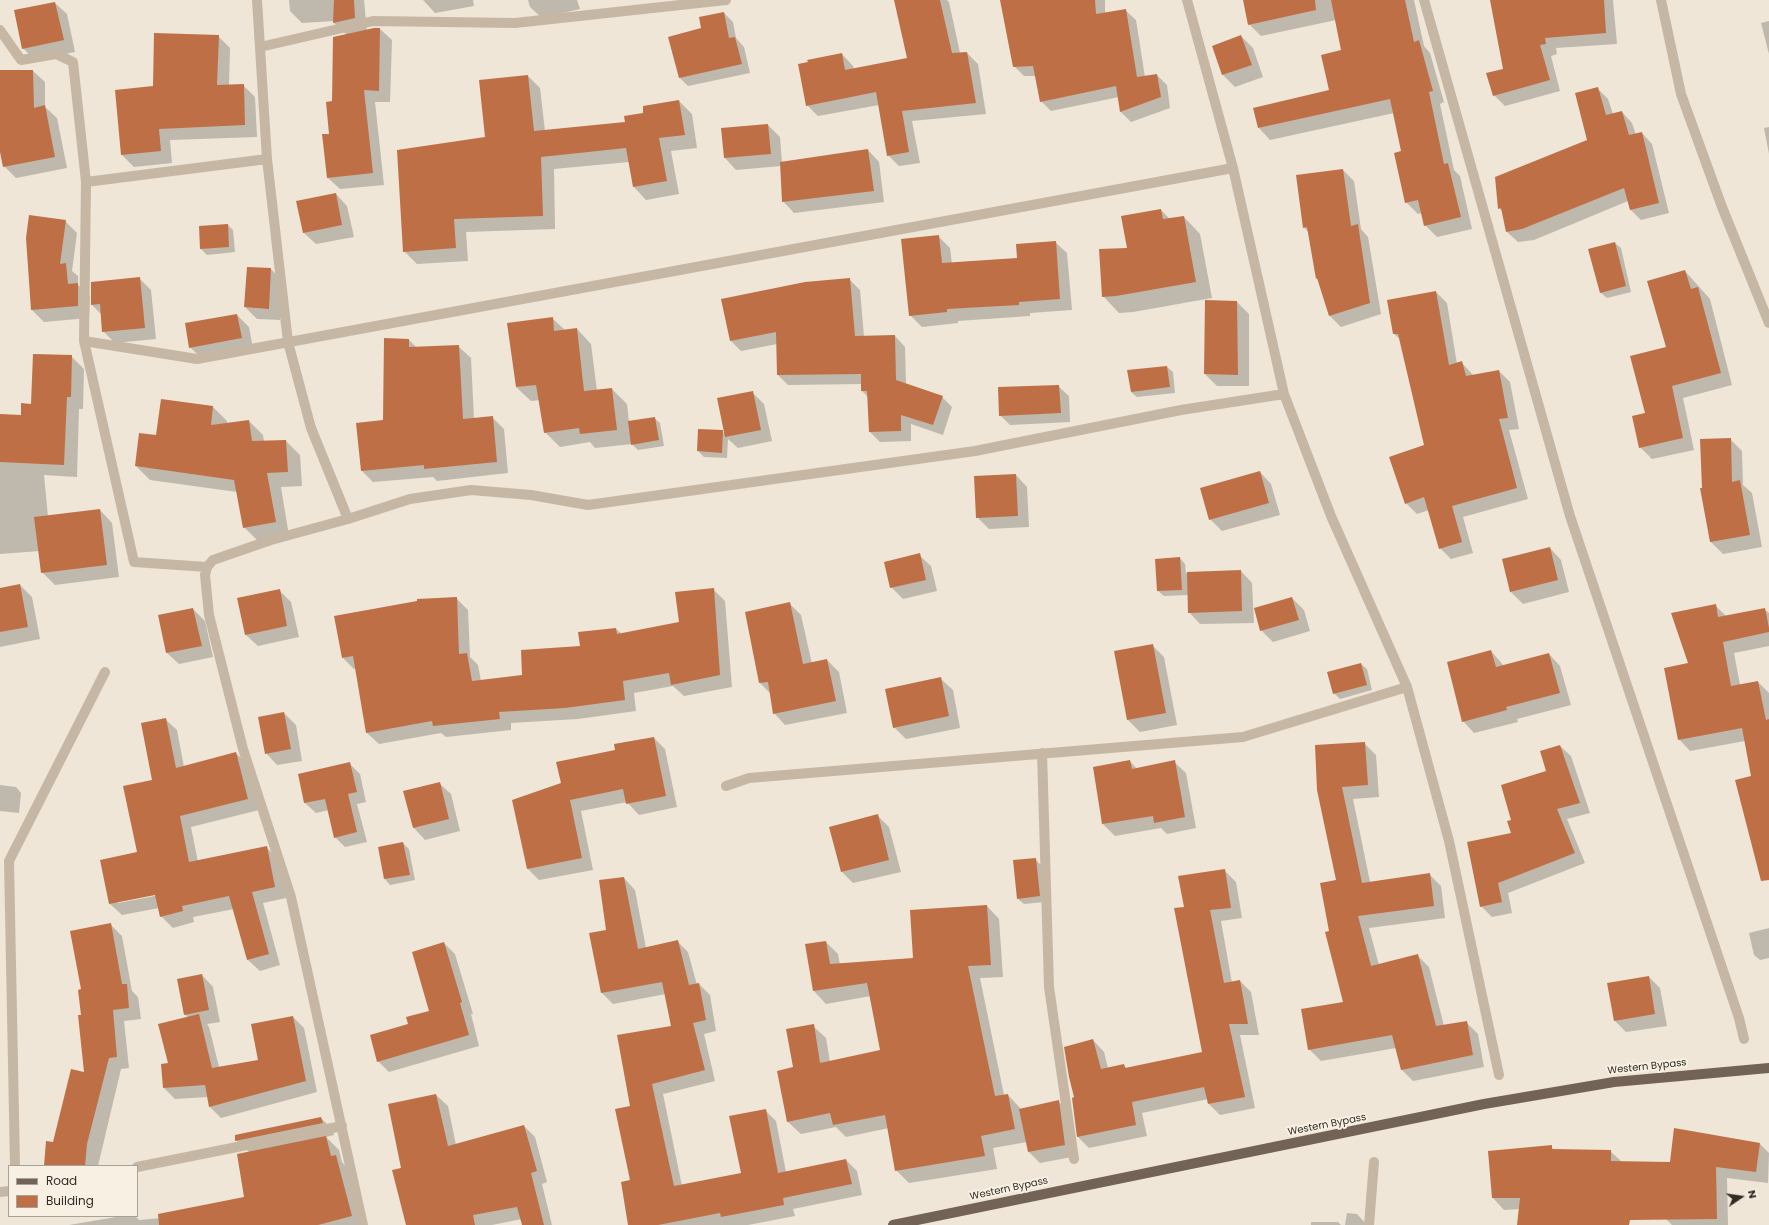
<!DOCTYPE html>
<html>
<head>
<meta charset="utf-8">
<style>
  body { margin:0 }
  #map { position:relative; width:1769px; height:1225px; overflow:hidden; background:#efe6d7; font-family:Poppins,sans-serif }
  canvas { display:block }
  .legend { position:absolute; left:8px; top:1165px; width:130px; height:52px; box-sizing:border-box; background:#f7f0e3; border:1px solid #a8a197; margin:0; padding:5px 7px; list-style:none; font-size:12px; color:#322b25 }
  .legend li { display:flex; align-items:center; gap:8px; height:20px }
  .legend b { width:20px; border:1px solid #a8a197 }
  .north { position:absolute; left:1721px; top:1177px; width:40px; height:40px; -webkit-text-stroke:3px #f7f0e3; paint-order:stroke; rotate:77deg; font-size:11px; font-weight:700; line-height:16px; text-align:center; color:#322b25 }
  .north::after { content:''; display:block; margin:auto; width:14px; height:18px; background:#322b25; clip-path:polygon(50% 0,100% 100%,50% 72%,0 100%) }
</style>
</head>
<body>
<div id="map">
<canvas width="1769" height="1225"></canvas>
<ul class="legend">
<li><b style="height:5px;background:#736357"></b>Road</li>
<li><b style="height:11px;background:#be6f46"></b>Building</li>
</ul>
<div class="north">N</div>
</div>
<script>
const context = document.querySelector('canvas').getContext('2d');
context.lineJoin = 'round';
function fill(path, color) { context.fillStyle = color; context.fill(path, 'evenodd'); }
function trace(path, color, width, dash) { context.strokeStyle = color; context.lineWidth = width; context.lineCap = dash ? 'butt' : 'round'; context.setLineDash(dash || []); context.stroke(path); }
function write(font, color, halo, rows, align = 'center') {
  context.font = font + ' Poppins,sans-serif'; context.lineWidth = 4; context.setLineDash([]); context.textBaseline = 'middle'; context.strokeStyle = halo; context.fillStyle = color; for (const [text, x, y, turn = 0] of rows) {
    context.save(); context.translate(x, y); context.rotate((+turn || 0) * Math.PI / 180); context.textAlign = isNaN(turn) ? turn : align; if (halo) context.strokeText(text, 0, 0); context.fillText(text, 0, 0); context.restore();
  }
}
fill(new Path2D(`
  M289,0H364L367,31L380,29L392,40L390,102H375L384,185L340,189L328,178L333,102L347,35L334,23V21L302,23L290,11Z
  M423,0H473L474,6L435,13Z
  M528,0H577L580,9L542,18L530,7Z
  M896,0H947L949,2L960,53H967L978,64L986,114L912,121L920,163L899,166L888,155L879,105L818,116L807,105L842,54L853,66L854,70L908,59Z
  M1001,0H1105V13L1125,10L1136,20L1145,77L1157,75L1167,85L1170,108L1131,122L1121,112L1119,97L1051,111L1041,101L1036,76H1024L1014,66Z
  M1244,0H1414L1424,46L1430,53L1444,102L1440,104L1454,170L1460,176L1472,229L1437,237L1425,225L1422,213L1418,214L1406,202L1402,152L1394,113L1270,140L1259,128L1330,91L1342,51L1336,20L1261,36L1249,24Z
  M1491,0H1613L1617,44L1556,48L1557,54L1551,56L1560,91L1505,106L1494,95L1504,70Z
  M55,3L67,14L75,52L35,60L23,48Z
  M724,13L733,22L736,38L744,47L750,73L688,86L679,77L703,29Z
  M1769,21V54L1761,23Z
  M218,36L230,48L229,85H243L255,97L257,137L170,140L172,163L134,167L122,155L116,91L154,87Z
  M1241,36L1253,48L1263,77L1235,87L1223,75L1213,46Z
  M0,71H33L45,82V107L57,118L67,168L16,178L4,166L0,147Z
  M528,76L540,88L545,131L626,123L679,101L692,114L697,148L671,151L679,194L646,200L634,187L629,162L554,169L555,229L466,232L468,261L417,264L404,251L486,138Z
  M1597,88L1608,99L1613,114L1622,112L1632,123L1636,135L1642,133L1652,144L1669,213L1641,220L1630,209L1628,201L1534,240L1518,242L1507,232L1503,212L1499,208L1589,141Z
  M768,125L780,137L782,163L868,150L879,162L884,202L794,213L783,201L781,166L736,170L725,158Z
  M1769,127V154L1764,128Z
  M1343,170L1354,181L1361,229L1368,237L1381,314L1341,327L1330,316L1319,281L1317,278L1309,233L1304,227Z
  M336,194L347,206L354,237L316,244L304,233Z
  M1161,210L1170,219L1184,217L1200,234L1212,298L1133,312L1119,313L1103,296L1128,249Z
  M65,221L77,233L72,271L78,276V285L90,296L89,318L44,322L32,310Z
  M228,225L233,230L235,252L207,255L201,249Z
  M938,236L950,248L952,264L1018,259L1055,242L1067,253L1072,310L1030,313V316L958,321V323L922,327L910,315Z
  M1615,243L1621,248L1631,292L1607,298L1601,293Z
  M271,269L282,281L280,320L257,319L245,307Z
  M1685,271L1710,299L1732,385L1683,398L1694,450L1652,459L1640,447L1646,414L1667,348Z
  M139,278L151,290L156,339L115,343L103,331L101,314L92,305Z
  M849,279L860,290L864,337L895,336L905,347L906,384L942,397L952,407L943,435L911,424V441L880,442L870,432L868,397L862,391V384L788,385L778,375L777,344L741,351L731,341L722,300Z
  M1436,292L1447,303L1457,364L1462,363L1474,376L1499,371L1510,382L1519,429L1509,430L1528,499L1463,517L1473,553L1451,559L1440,548L1429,510L1417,514L1406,503L1425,446L1401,340L1394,334Z
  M1206,301L1237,302L1249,314V386H1217L1205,374Z
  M237,315L249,327L253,349L202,359L190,347Z
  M552,318L565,330L577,329L591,344L597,391L612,389L627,404L629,422L654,418L660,423L664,446L638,450L632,444L595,448L590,442L560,447L545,432L540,400L531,401L516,387Z
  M409,340L417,348L459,347L471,358L474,419L492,417L504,429L508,473L437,481L433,477L373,482L362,471L384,421Z
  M71,356L84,369L83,409H79L77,477L44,475L48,517L100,510L112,523L119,577L55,585L42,572L40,551L0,554V415L22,416Z
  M1167,367L1173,372L1175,393L1137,397L1131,392Z
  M1058,386L1069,396L1070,422L1010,425L1000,415Z
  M752,392L764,404L772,441L738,448L728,439L727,458L704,457L698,451L722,431L725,434Z
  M213,407L227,421V424L249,421L263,435L264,442L286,441L300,455L302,486L281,487L289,536L258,541L244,527L237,492L150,480L136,466Z
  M1730,439L1742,451L1743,485L1752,493L1762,547L1723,554L1711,542L1701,489H1703Z
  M1260,472L1271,484L1280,515L1222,531L1210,519Z
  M1016,475L1027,487L1029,527L989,529L977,517Z
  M1550,548L1561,560L1569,592L1523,604L1511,592L1503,559Z
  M919,555L931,566L937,591L903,599L891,587Z
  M1180,558L1185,564L1186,573L1241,571L1252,583L1254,623L1200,624L1189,612L1188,595L1164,596L1158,591Z
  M20,585L32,597L40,639L0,647V589Z
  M713,589L725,601L732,687L684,696L673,686L634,693L636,711L578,719L511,723V730L446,737L441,733L379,744L367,733L356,669H354L343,658L456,598L468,610L470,657L478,665L481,681L523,676L616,629L622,634L680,623Z
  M279,590L291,602L299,637L258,646L246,635Z
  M1292,598L1304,610L1310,631L1273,642L1261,630Z
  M789,603L801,615L812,664L827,660L839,672L847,713L785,725L774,713L770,693L760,683L746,613Z
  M1715,605L1727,617L1764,609L1769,613V646L1734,653L1740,685L1758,682L1769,693V859L1745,741L1690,751L1679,739L1689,664Z
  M193,609L205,621L213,657L179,664L167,653Z
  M1152,645L1164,657L1177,725L1140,732L1128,720L1115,652Z
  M1491,651L1504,666L1549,654L1560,666L1571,705L1517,719L1518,722L1474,733L1463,721Z
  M1361,664L1367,669L1372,690L1340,699L1334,693Z
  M941,679L953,690L960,728L906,739L894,727Z
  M284,713L296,725L302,761L277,765L266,753Z
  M165,719L177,730L184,767L236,753L248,765L259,810L191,827L198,862L266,847L278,859L286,898L263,903L280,965L260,971L248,960L234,909L193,917L194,922L173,928L161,916L159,908L122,915L110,904L138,853ZM159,893L160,895L118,903V901Z
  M654,738L665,749L677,807L639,815L627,802L581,811L593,870L539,880L528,869L562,784L617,751Z
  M1364,743L1376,755L1379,797L1353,799L1370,882L1429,874L1441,886L1445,918L1369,928L1379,965L1417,955L1429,967L1444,1026L1466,1022L1478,1034L1484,1067L1413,1081L1402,1070L1396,1048L1321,1061L1309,1049L1344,1002L1331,932L1337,881L1318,790Z
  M1560,746L1571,756L1590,813L1567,819L1585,863L1508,893L1512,913L1492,917L1481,906L1513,834Z
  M1130,761L1137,769L1174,762L1186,773L1196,828L1167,834L1161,828L1115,836L1103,824Z
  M350,764L360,774L366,802L357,804L367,842L345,847L335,837L329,810L316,813L305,803L299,774Z
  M439,783L451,794L460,831L425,840L414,828L404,792Z
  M0,785L16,787L21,793L19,813L0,811Z
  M878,816L889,827L901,872L853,883L842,872Z
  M403,843L409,849L415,880L390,885L385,879L379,848Z
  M1035,859L1041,865L1045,902L1024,904L1018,899Z
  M1224,870L1236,882L1242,918L1221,921L1232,983L1240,981L1251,992L1259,1035H1240L1255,1108L1220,1115L1209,1104L1208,1099L1142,1113L1147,1136L1089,1148L1078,1137L1073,1099L1075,1098L1093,1040L1104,1052L1108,1068L1124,1065L1127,1069L1203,1053L1185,907Z
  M624,878L635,890L646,948L677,941L688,952L697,985L699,984L710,995L716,1031L704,1034L715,1081L663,1094L682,1186L742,1174L765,1110L776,1121L786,1172L846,1160L857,1171L862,1195L793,1209L795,1216L748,1225H629L631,1107L672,1027L666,994L613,1004L602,993L607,931Z
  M987,906L999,919L1003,977L980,978L1004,1095H1008L1021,1109L1059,1102L1070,1113L1077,1156L1040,1163L1029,1152L1027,1142L993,1148L997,1169L909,1183L896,1170L889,1128L846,1137L836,1127L801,1134L788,1122L794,1068L813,1026L826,1038L830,1062L881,1051L871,996L826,1004L814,991L806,945L826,942L838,954L840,965L914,959Z
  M110,924L122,936L132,991L138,997L141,1019L124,1021L129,1068L121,1069L98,1166H46L85,1073L82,990Z
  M1769,928V958L1760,960L1754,955L1749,933Z
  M444,943L455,954L473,1014H471L479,1046L389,1072L378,1061L410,1025L431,1012Z
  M202,975L213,987L220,1022L207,1024L209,1027L219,1067L259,1061L293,1017L304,1028L317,1092L221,1118L210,1107L208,1097L175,1099L164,1088L169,1064L188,1018L185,1014Z
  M1649,977L1660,988L1667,1026L1626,1032L1615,1021Z
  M436,1095L448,1106L456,1145L524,1126L535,1137L547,1182L542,1184L552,1225H523L522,1219L492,1225H407L402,1168Z
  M321,1118L333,1130L334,1135L326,1137L339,1150L342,1162L348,1169L363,1225H69L122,1216H135L139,1220L173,1217L245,1198L249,1152L236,1140Z
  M1760,1144L1769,1153L1768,1183L1727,1178L1728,1225H1672L1666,1219V1214L1567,1225H1518L1520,1209L1504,1210L1493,1198L1551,1147L1555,1150L1610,1151L1622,1162L1671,1163Z
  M1347,1213L1357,1214L1367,1225H1345Z
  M1311,1222H1338L1341,1225H1311Z`), '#0003');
fill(new Path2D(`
  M334,0H354L355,18L333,23Z
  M894,0H940L952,53L967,52L976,103L902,111L909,152L887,156L876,92L806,106L798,64L808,62L807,60L842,53L845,70L907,58Z
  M1000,0H1095L1096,14L1126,9L1137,77L1157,74L1161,97L1120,112L1116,86L1040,102L1033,66L1013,67Z
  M1243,0H1315L1316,10L1248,25Z
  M1331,0H1405L1414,42L1419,40L1433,91L1429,92L1444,164L1448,163L1461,217L1424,226L1418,200L1405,203L1394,153L1401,151L1390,99L1258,128L1253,108L1329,90L1321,55L1341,50Z
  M1490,0H1604L1606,33L1545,38L1546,44L1540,45L1550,80L1493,96L1486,73L1503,69Z
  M55,2L64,40L22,49L14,10Z
  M724,12L729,38L735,37L742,64L679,78L668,37L701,28L699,17Z
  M374,28H380L379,91L364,90L373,173L327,178L322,134H329L326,102L332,101L333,37Z
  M154,33L219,35L217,85L244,84L245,125L159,129L161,151L121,155L115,90L153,86Z
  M1241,35L1252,65L1222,75L1212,46Z
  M0,70H33L34,108L45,105L55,157L3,167L0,152Z
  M528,75L534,131L625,122L624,116L643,113V106L679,100L685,135L659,138L667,181L633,187L626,148L541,157L543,216L454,219L456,248L403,252L397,150L485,137L479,80Z
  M1598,87L1606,115L1622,111L1629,135L1642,132L1659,203L1630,210L1624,188L1522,229L1506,232L1501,208L1498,209L1495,177L1587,140L1575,93Z
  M768,124L771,154L724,158L721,128Z
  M868,149L874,191L782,202L780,162Z
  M1343,169L1351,226L1358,224L1370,303L1329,316L1317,278L1316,279L1307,227L1303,228L1296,175Z
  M336,193L342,225L303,233L296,201Z
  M1161,209L1163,219L1184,216L1196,282L1116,296L1102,297L1099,249L1127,248L1121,216Z
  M29,215L66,220L60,264L66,263L68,284L78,283V306L31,310L26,238Z
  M228,224L229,247L200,249L199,226Z
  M939,235L942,263L1017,258L1016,244L1056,241L1060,299L1019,302V305L947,309V312L909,316L901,239Z
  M1615,242L1626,286L1600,293L1588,249Z
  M247,267L271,268L269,309L244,307Z
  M1685,270L1691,289L1698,287L1721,373L1672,386L1683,438L1639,448L1632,416L1645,413L1630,356L1666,347L1647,281Z
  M140,277L145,328L102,332L100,304L91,305V282Z
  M850,278L855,336L895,335L896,380L943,396L933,425L901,415V431L869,432L867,391H861V374L777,375L776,332L730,341L721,299L805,282Z
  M1436,291L1449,365L1462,361L1466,376L1499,370L1508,418L1499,419L1517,488L1452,506L1462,542L1439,549L1424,497L1405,504L1389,457L1424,445L1398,334H1393L1387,300Z
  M1205,300L1237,301L1238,375L1204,374Z
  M237,314L242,338L189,348L185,323Z
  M553,317L554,331L577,328L584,391L612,388L617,430L580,434L579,428L544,433L536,385L516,387L507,323Z
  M384,338L409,339V347L459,345L463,419L493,416L497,462L424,469V465L361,471L356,423L383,420Z
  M33,354L72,355L71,397H67L64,465L0,462V414L21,415V403L31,404Z
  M1167,366L1170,387L1131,392L1127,370Z
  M1059,385L1061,413L999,416L998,387Z
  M753,391L761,430L725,437L717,398Z
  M161,399L213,406L211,425L249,420L252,441L286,440L288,472L267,473L276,522L243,528L234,480L135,466L139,433L156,435Z
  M655,417L659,440L631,445L628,421Z
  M698,429L723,430L722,453L697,451Z
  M1731,438L1732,482L1740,480L1750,535L1710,542L1700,488H1702L1700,439Z
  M1260,471L1269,503L1209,520L1200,488Z
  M1016,474L1018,516L976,518L974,476Z
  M100,509L107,565L41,573L34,517Z
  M1550,547L1558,580L1510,592L1502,559Z
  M920,553L926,580L890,588L884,562Z
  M1180,557L1182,590L1157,591L1155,559Z
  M1241,570L1242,611L1188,613L1187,572Z
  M20,584L28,627L0,632V588Z
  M714,588L720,675L671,685L669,673L623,681L625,700L565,708L499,712L500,719L433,726L432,721L366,733L353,656L342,658L334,616L417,601V599L457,597L459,654L467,653L472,681L522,675L521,650L580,646L578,632L616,628L617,634L679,622L675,592Z
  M280,589L287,626L245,635L237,598Z
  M1292,597L1299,620L1260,631L1254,608Z
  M790,602L803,664L827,659L836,701L773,714L768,682L759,683L745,612Z
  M1716,604L1718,617L1765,608L1769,628V632L1723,642L1731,686L1758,681L1766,720L1769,719V880L1761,881L1735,780L1751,776L1742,728L1678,740L1664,668L1688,663L1671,613Z
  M193,608L202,646L166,653L158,615Z
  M1153,644L1166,713L1127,720L1114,651Z
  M1491,650L1496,667L1549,653L1560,693L1506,707L1507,710L1462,722L1447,662Z
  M1361,663L1367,685L1333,694L1327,672Z
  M941,677L949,716L893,728L885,689Z
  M284,712L291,749L265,754L258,717Z
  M166,718L176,768L236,752L248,799L180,816L189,862L267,846L275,887L252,892L269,954L247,960L229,896L182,906L183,911L160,917L155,895L109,904L100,860L137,852L123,786L152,780L141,723Z
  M654,737L666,796L626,804L623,789L570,800L582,858L527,869L512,800L561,783L556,762L615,750L614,744Z
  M1365,742L1368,785L1342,787L1362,883L1430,873L1434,906L1358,916L1371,966L1418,954L1436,1026L1467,1021L1473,1055L1401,1070L1392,1035L1308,1050L1301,1009L1343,1002L1325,932L1329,931L1320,883L1336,880L1317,790L1315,745Z
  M1560,745L1580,803L1557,809L1575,853L1498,883L1502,902L1480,907L1467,842L1511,833L1507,821L1511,820L1501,785L1546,771L1540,751Z
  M1130,760L1132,769L1175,760L1185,817L1154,823L1153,816L1102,824L1093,767Z
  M350,762L357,792L348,794L357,832L334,838L325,799L304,803L298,774Z
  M440,782L449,819L413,828L403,791Z
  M878,814L889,860L841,872L829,827Z
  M403,842L410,875L384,879L378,847Z
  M1036,858L1040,896L1017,899L1013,860Z
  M1225,869L1231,908L1210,910L1224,983L1240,980L1248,1024H1229L1245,1097L1208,1104L1204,1087L1132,1102L1136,1125L1077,1137L1072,1098L1074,1097L1069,1077L1064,1047L1093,1039L1101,1069L1124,1064L1125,1068L1202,1052L1174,908L1184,907L1178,876Z
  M624,877L638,949L678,940L689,985L699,983L706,1020L693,1023L705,1070L652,1084L674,1186L741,1173L729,1116L766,1109L778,1173L846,1159L852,1184L783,1198L784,1205L721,1217L720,1213L658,1225H628L621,1182L630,1180L615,1109L630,1106L617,1035L671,1026L662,982L601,993L589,933L606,930L599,880Z
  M987,905L991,965L968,966L995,1096L1008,1094L1015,1129L981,1136L985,1156L895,1171L885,1115L833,1125L830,1113L787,1122L777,1071L793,1067L786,1029L814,1024L820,1063L880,1050L867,983L813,991L805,944L826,941L830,964L913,958L910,910Z
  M111,923L122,984H127L129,1008L113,1010L117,1057L109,1058L87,1144L85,1166H44L46,1141L53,1142L71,1069L84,1072L78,1015H81L78,990L81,989L70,931Z
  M444,942L462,1002L460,1003L469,1035L377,1062L370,1035L408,1024L406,1017L429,1011L412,952Z
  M202,974L209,1010L184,1015L177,979Z
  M1649,976L1655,1014L1614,1021L1607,983Z
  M199,1014L212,1068L258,1060L251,1024L293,1016L306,1081L209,1107L205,1085L163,1088L161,1064L168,1063L158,1024Z
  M436,1094L448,1146L524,1125L537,1171L531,1173L544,1225H522L517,1207L473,1215L475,1225H406L392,1170L401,1168L388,1104Z
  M1059,1100L1065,1145L1028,1152L1019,1109Z
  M321,1117L323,1123L235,1141V1135Z
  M1674,1128L1760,1143L1756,1172L1716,1167L1717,1219L1630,1220L1629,1225H1517L1520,1198H1492L1488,1151L1552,1145V1149L1611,1150V1161L1670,1162Z
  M326,1136L331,1156L336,1155L352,1216L318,1225H159L158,1214L244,1197L237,1154Z`), '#be6f46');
trace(new Path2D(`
  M257,0L267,159L288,342L311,428L348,519
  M1187,0L1233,168L1284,394
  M1424,0L1570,516L1739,1018L1744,1039
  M1661,0L1681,94L1722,207L1769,323
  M0,30L21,60L56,54L73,62L86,182L84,341L134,562L207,567
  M260,47L373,21L515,23L726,0
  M86,182L267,159
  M84,341L197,359L1233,168
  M1042,753L1049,987L1074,1159
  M726,786L749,778L1243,737L1407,687
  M15,1166L9,861L105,672
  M137,1167L342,1126
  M0,1192L9,1191
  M363,1225L291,897L243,749L209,615L205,575L207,567L213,560L271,540L348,519L410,499L471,490L531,495L588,505L975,451L1181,410L1284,394L1331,516L1407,687L1449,841L1499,1075
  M1369,1225L1374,1162`), '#c6b7a4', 10);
trace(new Path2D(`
  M893,1225L1484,1104L1614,1082L1769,1068`), '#736357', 10);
write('10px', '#322b25', '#f7f0e3', [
  ["Western Bypass",1647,1067,-6],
  ["Western Bypass",1327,1125,-11],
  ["Western Bypass",1009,1189,-12]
]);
</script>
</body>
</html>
